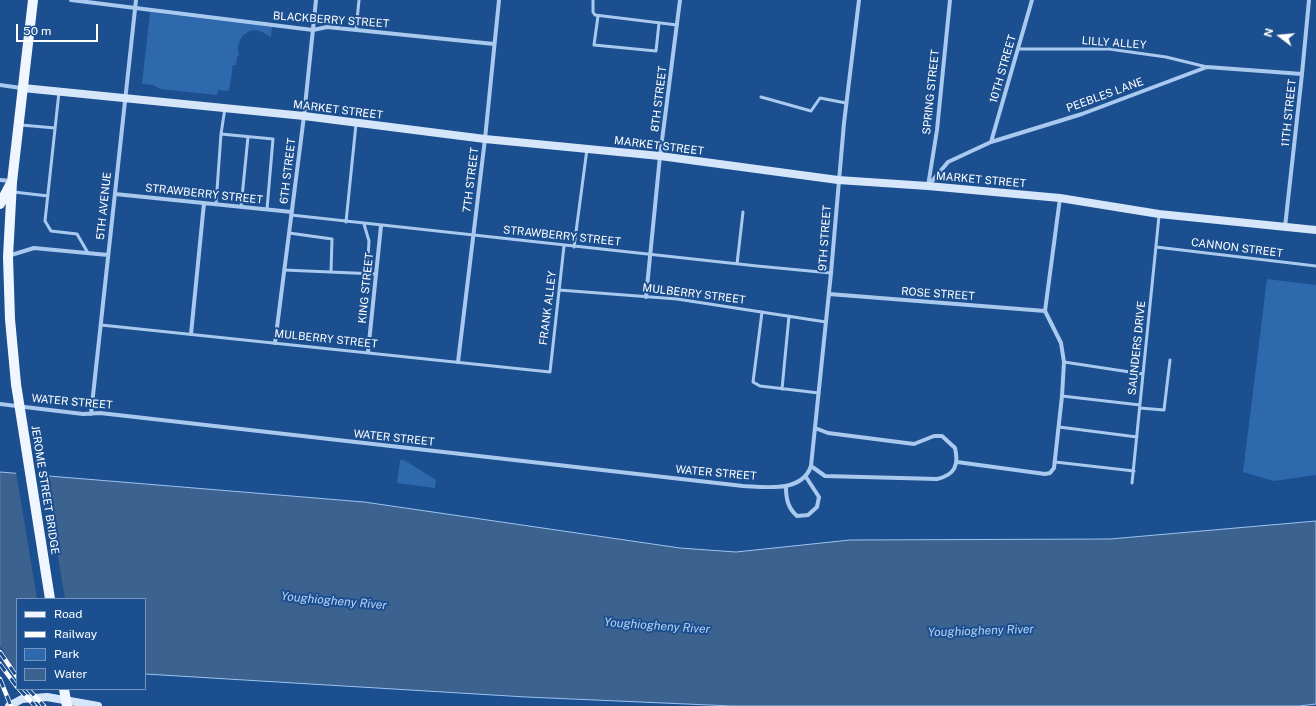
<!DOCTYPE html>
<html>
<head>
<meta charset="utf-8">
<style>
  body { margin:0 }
  #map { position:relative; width:1316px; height:706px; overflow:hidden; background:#1b4f8f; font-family:"Public Sans",sans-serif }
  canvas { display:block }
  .legend { position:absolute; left:16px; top:598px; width:130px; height:92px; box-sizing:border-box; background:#1b4f8f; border:1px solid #7695bc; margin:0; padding:5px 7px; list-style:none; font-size:12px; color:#fff }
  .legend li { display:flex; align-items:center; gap:8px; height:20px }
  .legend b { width:20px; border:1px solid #7695bc }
  .north { position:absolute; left:1260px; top:16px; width:40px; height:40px; -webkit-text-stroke:3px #1b4f8f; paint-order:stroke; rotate:286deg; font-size:11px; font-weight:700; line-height:16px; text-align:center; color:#fff }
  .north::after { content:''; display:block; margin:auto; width:14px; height:18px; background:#fff; clip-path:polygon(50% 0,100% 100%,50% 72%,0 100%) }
  .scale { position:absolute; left:16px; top:24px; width:82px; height:18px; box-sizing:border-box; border:2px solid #fff; border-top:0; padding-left:5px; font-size:12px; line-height:14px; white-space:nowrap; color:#fff; -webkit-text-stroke:3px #1b4f8f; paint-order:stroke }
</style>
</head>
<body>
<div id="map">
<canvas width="1316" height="706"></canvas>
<ul class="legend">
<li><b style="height:5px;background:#f0f6ff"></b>Road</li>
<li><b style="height:5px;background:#fff"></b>Railway</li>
<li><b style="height:11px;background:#2e69ad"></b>Park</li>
<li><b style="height:11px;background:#3c6290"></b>Water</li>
</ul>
<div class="north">N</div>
<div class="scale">50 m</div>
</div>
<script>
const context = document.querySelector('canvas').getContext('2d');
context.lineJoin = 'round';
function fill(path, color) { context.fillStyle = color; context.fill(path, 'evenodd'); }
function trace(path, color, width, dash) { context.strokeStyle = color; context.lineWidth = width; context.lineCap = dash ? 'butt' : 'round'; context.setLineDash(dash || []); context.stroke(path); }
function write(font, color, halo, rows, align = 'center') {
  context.font = font + ' "Public Sans",sans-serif'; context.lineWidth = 4; context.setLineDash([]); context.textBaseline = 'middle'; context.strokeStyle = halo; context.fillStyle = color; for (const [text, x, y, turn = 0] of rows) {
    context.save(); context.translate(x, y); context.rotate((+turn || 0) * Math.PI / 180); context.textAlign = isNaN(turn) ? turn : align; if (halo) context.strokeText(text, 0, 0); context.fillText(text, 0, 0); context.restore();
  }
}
fill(new Path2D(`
  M150,12L272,27L271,37C267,36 264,32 260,31C245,27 235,42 239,55L237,57L236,65H233L229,91L218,90L217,95L160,89L153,85L142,84Z
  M1267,279L1316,285V475L1274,481L1243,472Z
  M400,460H404L436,480L435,488L397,483Z`), '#2e69ad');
const water = new Path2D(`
  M0,472L364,502L680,548L736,552L850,540L1110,539L1316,521V704L1299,706H732L526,697L145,674V599H17V672L0,671Z`);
fill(water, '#3c6290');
trace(water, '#9cc4f0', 1);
fill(new Path2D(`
  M16,472L44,474L65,599H37Z
  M0,646L9,661L17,671V674L0,673Z`), '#1b4f8f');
trace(new Path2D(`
  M593,0V12L595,15L677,25
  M598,16L594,45L656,51L659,23
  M356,30L359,0
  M1019,49H1109L1166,57L1207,67
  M59,92L45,221L51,231L77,234L88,253
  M761,97L811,111L820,98L846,103
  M225,108L221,134L273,139L267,209
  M21,125L55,128
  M14,192L48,196
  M216,204L221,134
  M241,207L248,137
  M291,215L757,266L831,273
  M346,222L356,124
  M364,224L369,241L367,273
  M289,233L332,239L331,272
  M574,247L587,149
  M1156,247L1316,266
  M737,264L743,212
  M284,270L376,274
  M559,290L677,299L826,322
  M762,312L753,382L760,386L819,393
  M101,325L550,372L564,246
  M1064,362L1143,374
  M782,389L789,316
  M1062,396L1140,405
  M1140,408L1164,410L1170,360
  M1059,427L1137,437
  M1055,462L1134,471
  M1132,483L1159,216`), '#a9c9ee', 3);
trace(new Path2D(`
  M71,0L313,30L327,27L494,44
  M0,85L21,88
  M991,142L1032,0
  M0,180L11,181
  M928,186L948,162L991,142L1082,114L1207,67L1302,74
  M928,186L937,130L950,0
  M115,194L292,212
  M1285,227L1302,74L1309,0
  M8,256L34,248L108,255
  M829,294L1045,311
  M646,297L660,156L680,0
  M1045,311L1060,198
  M191,334L204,203
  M275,343L304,116L316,0
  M368,352L381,226
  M458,362L485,139L499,0
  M0,404L83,414L100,413L743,486C766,487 802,493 811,466L831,273L844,123L859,0
  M91,414L136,0
  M957,462L1045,474L1050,473L1054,468L1062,396L1064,362L1061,343L1045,311
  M811,466L825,476L937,479C955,475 959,465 955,448L942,436H934L914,444L828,433L815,428
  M786,487C786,499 788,508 797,516L808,515L817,507L819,497L806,477`), '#a9c9ee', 4);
trace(new Path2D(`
  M23,88L304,116L485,139L660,156L838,180L928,186L1060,198L1159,214L1316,230
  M9,706L22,699L47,697L98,706`), '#d6e6fa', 8);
trace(new Path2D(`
  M0,204L10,185
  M16,384L10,319L8,257L12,182L33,0`), '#f0f6ff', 10);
const rail = new Path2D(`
  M0,652L17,677
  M0,664L17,687
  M0,679L11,706
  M19,689L35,706
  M28,689L44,706`);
trace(rail, '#fff', 4.5);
trace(rail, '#1b4f8f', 3, [9]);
trace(new Path2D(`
  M16,384L50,599
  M64,689L67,706`), '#f0f6ff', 10);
write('11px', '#fff', '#1b4f8f', [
  ["BLACKBERRY STREET",331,20,4],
  ["LILLY ALLEY",1114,43,4],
  ["10TH STREET",1003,69,-74],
  ["SPRING STREET",931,92,-84],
  ["PEEBLES LANE",1105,95,-20],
  ["8TH STREET",659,99,-83],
  ["MARKET STREET",338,110,7],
  ["11TH STREET",1289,113,-84],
  ["MARKET STREET",659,146,7],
  ["6TH STREET",288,171,-83],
  ["7TH STREET",471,180,-83],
  ["MARKET STREET",981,180,5],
  ["STRAWBERRY STREET",204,194,6],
  ["5TH AVENUE",104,206,-84],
  ["STRAWBERRY STREET",562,236,6],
  ["9TH STREET",825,238,-86],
  ["CANNON STREET",1237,248,7],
  ["KING STREET",366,288,-84],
  ["MULBERRY STREET",694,294,7],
  ["ROSE STREET",938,294,4],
  ["FRANK ALLEY",548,308,-83],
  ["MULBERRY STREET",326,339,6],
  ["SAUNDERS DRIVE",1137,348,-84],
  ["WATER STREET",72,402,5],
  ["WATER STREET",394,438,6],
  ["WATER STREET",716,473,5],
  ["JEROME STREET BRIDGE",45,490,81]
]);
write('italic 12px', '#b5d3f5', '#1b4f8f', [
  ["Youghiogheny River",334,601,5],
  ["Youghiogheny River",657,626,4],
  ["Youghiogheny River",981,631,-2]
]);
</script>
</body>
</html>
